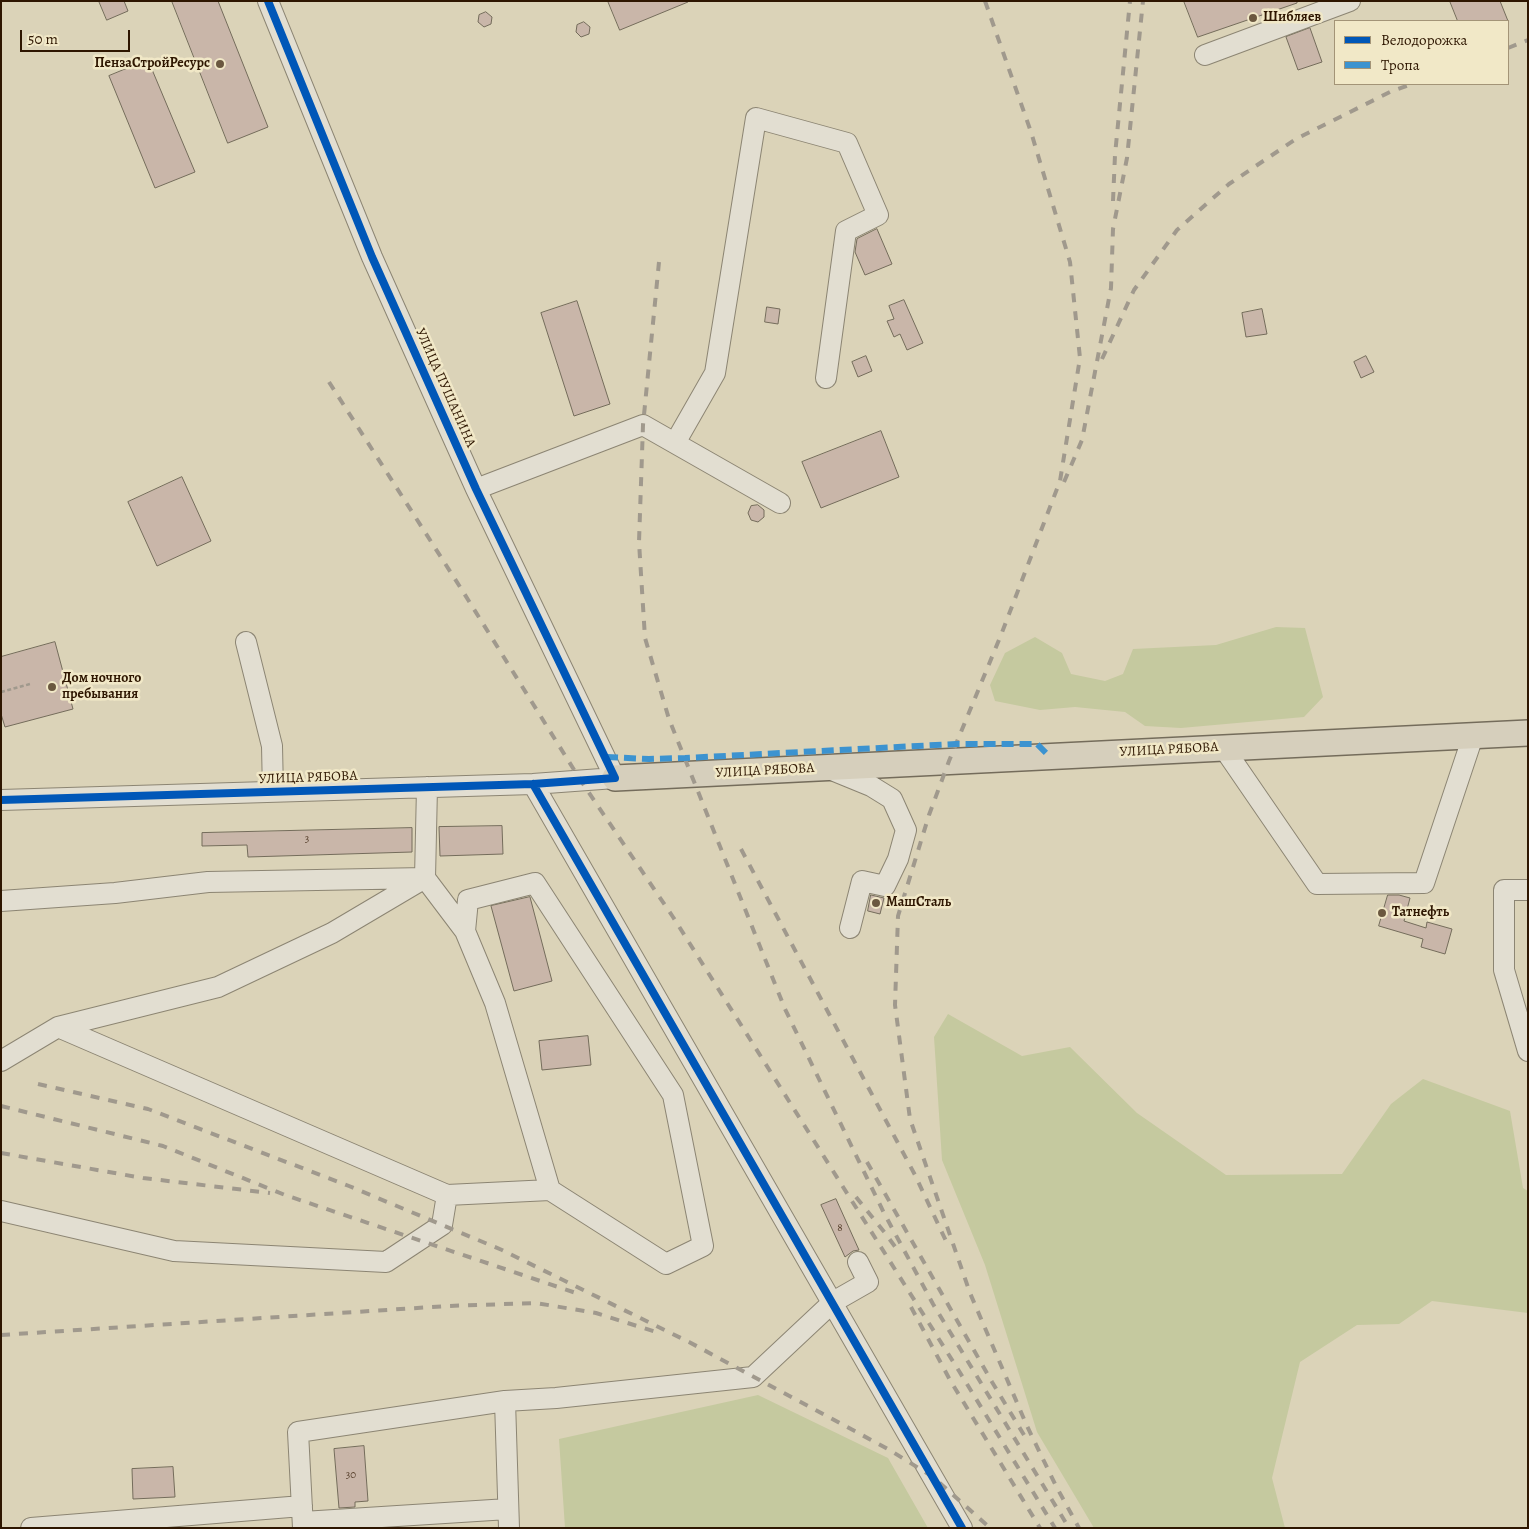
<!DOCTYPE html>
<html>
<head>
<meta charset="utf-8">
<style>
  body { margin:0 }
  #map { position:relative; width:1529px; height:1529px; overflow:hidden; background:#dbd3b8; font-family:Alegreya,serif }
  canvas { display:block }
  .frame { position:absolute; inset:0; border:2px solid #2e1600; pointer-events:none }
  .legend { position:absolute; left:1334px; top:20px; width:175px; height:65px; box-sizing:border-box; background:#f1e8c7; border:1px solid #a39477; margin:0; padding:6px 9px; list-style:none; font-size:15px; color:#2e1600 }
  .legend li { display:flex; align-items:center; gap:10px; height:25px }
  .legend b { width:25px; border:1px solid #a39477 }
  .scale { position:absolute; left:20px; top:30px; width:110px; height:22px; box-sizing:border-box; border:2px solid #2e1600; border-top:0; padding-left:6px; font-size:15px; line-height:18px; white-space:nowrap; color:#2e1600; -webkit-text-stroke:4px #f1e8c7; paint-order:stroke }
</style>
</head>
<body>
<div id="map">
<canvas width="1529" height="1529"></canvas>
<div class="frame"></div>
<ul class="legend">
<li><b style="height:6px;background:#0057b8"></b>Велодорожка</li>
<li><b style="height:6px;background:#3c93d0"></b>Тропа</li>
</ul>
<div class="scale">50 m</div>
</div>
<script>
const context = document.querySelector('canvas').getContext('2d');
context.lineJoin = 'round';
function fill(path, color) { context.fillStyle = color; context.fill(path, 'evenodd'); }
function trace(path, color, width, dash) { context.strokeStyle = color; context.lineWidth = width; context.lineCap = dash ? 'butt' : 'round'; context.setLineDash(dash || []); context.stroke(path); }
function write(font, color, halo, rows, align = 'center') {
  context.font = font + ' Alegreya,serif'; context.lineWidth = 5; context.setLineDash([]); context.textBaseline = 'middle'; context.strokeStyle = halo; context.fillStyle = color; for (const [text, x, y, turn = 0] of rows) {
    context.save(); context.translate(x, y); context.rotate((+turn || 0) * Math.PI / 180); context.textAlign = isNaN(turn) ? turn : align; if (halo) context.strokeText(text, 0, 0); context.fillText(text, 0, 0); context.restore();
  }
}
fill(new Path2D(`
  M1276,627L1305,628L1323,697L1304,717L1181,728L1145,726L1125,712L1075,707L1040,710L995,701L990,685L1005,653L1035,637L1062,653L1071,674L1105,681L1123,674L1133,649L1216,645Z
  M948,1014L1022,1056L1070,1047L1137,1113L1226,1175L1342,1174L1391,1104L1423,1079L1510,1111L1523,1188L1528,1191V1313L1432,1301L1399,1324L1357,1325L1300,1362L1272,1478L1285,1528H1094L1037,1432L985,1265L942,1160L934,1037Z
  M758,1395L888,1458L928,1528H565L559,1439Z`), '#c5c99f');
const building = new Path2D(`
  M99,1H124L128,11L107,20Z
  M172,1H218L268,127L228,143Z
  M608,1H688V2L620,30Z
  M1184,1H1297V3L1198,37Z
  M1450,1H1500L1508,21H1458Z
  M486,12L492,17L491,24L484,27L478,22L479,15Z
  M584,22L590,27L589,34L581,37L576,32L577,25Z
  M1310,28L1322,62L1298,70L1286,37Z
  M148,60L195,172L155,188L109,76Z
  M877,229L892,264L865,275L855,252L857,239Z
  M904,300L923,343L907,350L900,334L894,337L887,321L894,319L889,306Z
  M577,301L610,404L574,416L541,313Z
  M767,307L780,309L778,324L765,322Z
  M1262,309L1267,334L1246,337L1242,313Z
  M866,356L872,371L858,377L852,362Z
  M1366,356L1374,372L1361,378L1354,362Z
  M881,431L899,477L821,508L802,462Z
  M182,477L211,541L157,566L128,502Z
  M758,505L764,510V517L758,522L751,520L748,513L751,506Z
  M55,642L73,709L5,727L1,714V657Z
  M502,826L503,854L440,856L439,827Z
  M412,828V852L248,857L247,845L202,846V833Z
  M871,895L884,898L880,914L868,911Z
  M1388,895H1399L1410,898L1404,921L1426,928L1427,922L1452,929L1445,954L1421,947L1423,939L1379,926Z
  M530,897L552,981L514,991L491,906Z
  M588,1036L591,1065L542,1070L539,1041Z
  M836,1199L859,1250L853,1251L845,1257L821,1205Z
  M364,1446L368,1501L355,1502V1507L339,1508L334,1449Z
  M173,1467L175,1497L133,1499L132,1469Z`);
fill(building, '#c9b6a9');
trace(building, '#746c5b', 1);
const minor = new Path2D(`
  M1205,55L1350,1
  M675,443L715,373L756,118L847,143L878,215L846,231L826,378
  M476,489L643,425L780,503
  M246,642L272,746L273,792
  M1223,747L1317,884L1424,883L1473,736
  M827,768L871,786L892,799L906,830L898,859L885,886L862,881L850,928
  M533,784L962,1528
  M1,800L533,784L615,778L476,489L372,257L268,1
  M1528,890H1504V970L1528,1051
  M1,901L115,893L208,882L425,878L427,787
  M58,1027L218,987L332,933L425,878L465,931L495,1003L550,1190L666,1264L703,1246L673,1095L535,883L468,900L465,931
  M1,1061L58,1027L447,1195L550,1190
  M1,1211L174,1251L386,1262L442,1225L447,1195
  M505,1401L509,1528
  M303,1522L508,1509
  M31,1528L302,1506
  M303,1528L298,1432L505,1401L556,1398L753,1377L833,1302L868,1282L858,1262`);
const major = new Path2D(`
  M615,778L1528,733`);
trace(minor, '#8c8573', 22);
trace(major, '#746c5b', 28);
trace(new Path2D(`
  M1,692L30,684`), '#a0998d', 2.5, [4, 2.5]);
trace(minor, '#e2ded1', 20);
trace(major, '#d6cfbc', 25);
trace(new Path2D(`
  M985,1L1031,132L1070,262L1080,358L1060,481L1001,635L949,761L929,815L898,916L895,1005L910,1119L970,1293L1027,1426L1056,1486L1079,1528
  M1508,48L1528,40
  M1113,201L1115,155L1130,1
  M659,262L643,425L639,542L645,638L669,719L785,1009L884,1213L933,1304L1069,1528
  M1102,359L1134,290L1177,230L1229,184L1296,139L1390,92L1412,84
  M329,382L462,590L581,781L673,917L959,1371L1055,1528
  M1064,482L1082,440L1111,288L1113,229L1127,158L1143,1
  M741,849L915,1175L946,1241
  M38,1084L148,1109L349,1186L502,1250L689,1342L888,1449L933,1477L990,1528
  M1,1106L163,1146L285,1195L576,1293
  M1,1153L143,1178L270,1193
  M867,1162L992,1382L1024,1435
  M856,1197L885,1233L899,1252
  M911,1307L950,1380L1040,1528
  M1,1335L448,1306L536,1303L596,1313L656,1332`), '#a0998d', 4, [9, 9]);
trace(new Path2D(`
  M606,757L649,759L685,758L956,744H1037L1049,756`), '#3c93d0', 6, [12, 6]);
trace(new Path2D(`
  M533,784L962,1528
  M1,800L533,784L615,778L476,489L372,257L268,1`), '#0057b8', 8);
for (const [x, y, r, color] of [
  [1253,18,5,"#6b5840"],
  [220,64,5,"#6b5840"],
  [52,687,5,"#6b5840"],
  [876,903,5,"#6b5840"],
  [1382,913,5,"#6b5840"]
]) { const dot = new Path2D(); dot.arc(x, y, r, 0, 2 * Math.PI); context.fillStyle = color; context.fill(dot); trace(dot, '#f1e8c7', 2); }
write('11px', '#553e2a', null, [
  ["3",307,839],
  ["8",840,1228],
  ["30",351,1475]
]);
write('bold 14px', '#2e1600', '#f1e8c7', [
  ["Шибляев",1263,18],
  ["ПензаСтройРесурс",210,64,"right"],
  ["Дом ночного",62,679],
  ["пребывания",62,695],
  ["МашСталь",886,903],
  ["Татнефть",1392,913]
], 'left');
write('14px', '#2e1600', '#f1e8c7', [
  ["УЛИЦА ПУШАНИНА",445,388,66],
  ["УЛИЦА РЯБОВА",1169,750,-3],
  ["УЛИЦА РЯБОВА",765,771,-3],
  ["УЛИЦА РЯБОВА",308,778,-2]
]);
</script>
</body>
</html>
